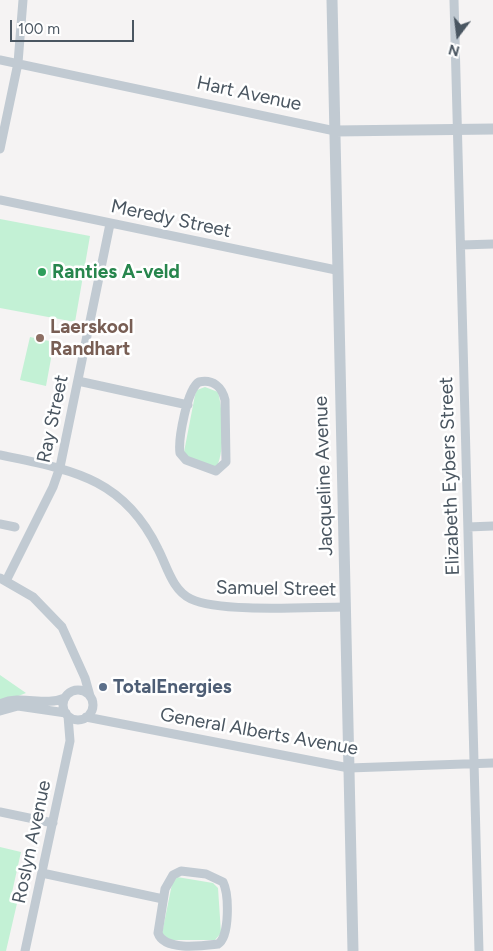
<!DOCTYPE html>
<html>
<head>
<meta charset="utf-8">
<style>
  body { margin:0 }
  #map { position:relative; width:493px; height:951px; overflow:hidden; background:#f5f3f3; font-family:Figtree,sans-serif }
  canvas { display:block }
  .north { position:absolute; left:433px; top:10px; width:50px; height:50px; -webkit-text-stroke:4px #fff; paint-order:stroke; rotate:195deg; font-size:14px; font-weight:700; line-height:20px; text-align:center; color:#4a5661 }
  .north::after { content:''; display:block; margin:auto; width:18px; height:22px; background:#4a5661; clip-path:polygon(50% 0,100% 100%,50% 72%,0 100%) }
  .scale { position:absolute; left:10px; top:20px; width:124px; height:22px; box-sizing:border-box; border:2px solid #4a5661; border-top:0; padding-left:6px; font-size:15px; line-height:18px; white-space:nowrap; color:#4a5661; -webkit-text-stroke:4px #fff; paint-order:stroke }
</style>
</head>
<body>
<div id="map">
<canvas width="493" height="951"></canvas>
<div class="north">N</div>
<div class="scale">100 m</div>
</div>
<script>
const context = document.querySelector('canvas').getContext('2d');
context.lineJoin = 'round';
function fill(path, color) { context.fillStyle = color; context.fill(path, 'evenodd'); }
function trace(path, color, width, dash) { context.strokeStyle = color; context.lineWidth = width; context.lineCap = dash ? 'butt' : 'round'; context.setLineDash(dash || []); context.stroke(path); }
function write(font, color, halo, rows, align = 'center') {
  context.font = font + ' Figtree,sans-serif'; context.lineWidth = 5; context.setLineDash([]); context.textBaseline = 'middle'; context.strokeStyle = halo; context.fillStyle = color; for (const [text, x, y, turn = 0] of rows) {
    context.save(); context.translate(x, y); context.rotate((+turn || 0) * Math.PI / 180); context.textAlign = isNaN(turn) ? turn : align; if (halo) context.strokeText(text, 0, 0); context.fillText(text, 0, 0); context.restore();
  }
}
fill(new Path2D(`
  M0,219L90,236L75,322L0,308Z
  M30,337L54,342L46,386L20,380Z
  M205,387L218,392C223,410 225,451 217,466L212,468L187,457L184,452L195,395L197,390Z
  M0,675L26,693L0,703Z
  M0,847L21,852L11,897L18,899L6,951H0Z
  M177,877L213,883L218,888L221,933L215,940H165L162,933L172,884Z`), '#c3f1d5');
trace(new Path2D(`
  M454,0L479,951
  M0,60L335,131
  M0,149L18,63L23,0
  M0,200L336,270
  M461,245L493,244
  M78,381L188,405
  M199,382C213,379 222,387 225,400L226,462L216,471L186,460L180,453C178,440 187,389 199,382Z
  M0,455C71,470 123,477 158,549C167,566 172,590 191,599C221,613 309,607 345,607
  M0,524L15,527
  M468,527L493,526
  M0,578L33,597L62,627L85,678L90,696
  M6,581L53,487L60,467L110,224
  M63 705a15 15 0 1 1 30 0a15 15 0 1 1-30 0Z
  M0,704C21,694 44,707 65,698
  M0,711L18,706L66,713
  M86,717L349,768L493,763
  M0,812L53,823
  M181,871L206,874L223,882C229,894 230,937 218,944C201,946 164,951 158,933L165,889L173,875Z
  M42,873L163,899
  M25,951L70,741L68,716`), '#c1cad2', 9);
trace(new Path2D(`
  M332,0L353,951
  M335,131L493,129`), '#c1cad2', 11);
for (const [x, y, r, color] of [
  [42,272,5,"#2e9e5b"],
  [40,338,5,"#8d6e63"],
  [103,687,5,"#5c6f8a"]
]) { const dot = new Path2D(); dot.arc(x, y, r, 0, 2 * Math.PI); context.fillStyle = color; context.fill(dot); trace(dot, '#fff', 2); }
write('19px', '#4a5661', '#fff', [
  ["Hart Avenue",249,94,12],
  ["Meredy Street",171,219,12],
  ["Ray Street",53,419,-78],
  ["Jacqueline Avenue",324,476,-92],
  ["Elizabeth Eybers Street",450,476,-92],
  ["Samuel Street",276,589,1],
  ["General Alberts Avenue",259,732,10],
  ["Roslyn Avenue",32,842,-78]
]);
write('bold 19px', '#27864d', '#fff', [
  ["Ranties A-veld",52,272]
], 'left');
write('bold 19px', '#785e54', '#fff', [
  ["Laerskool",50,327],
  ["Randhart",50,349]
], 'left');
write('bold 19px', '#4e5e75', '#fff', [
  ["TotalEnergies",113,687]
], 'left');
</script>
</body>
</html>
